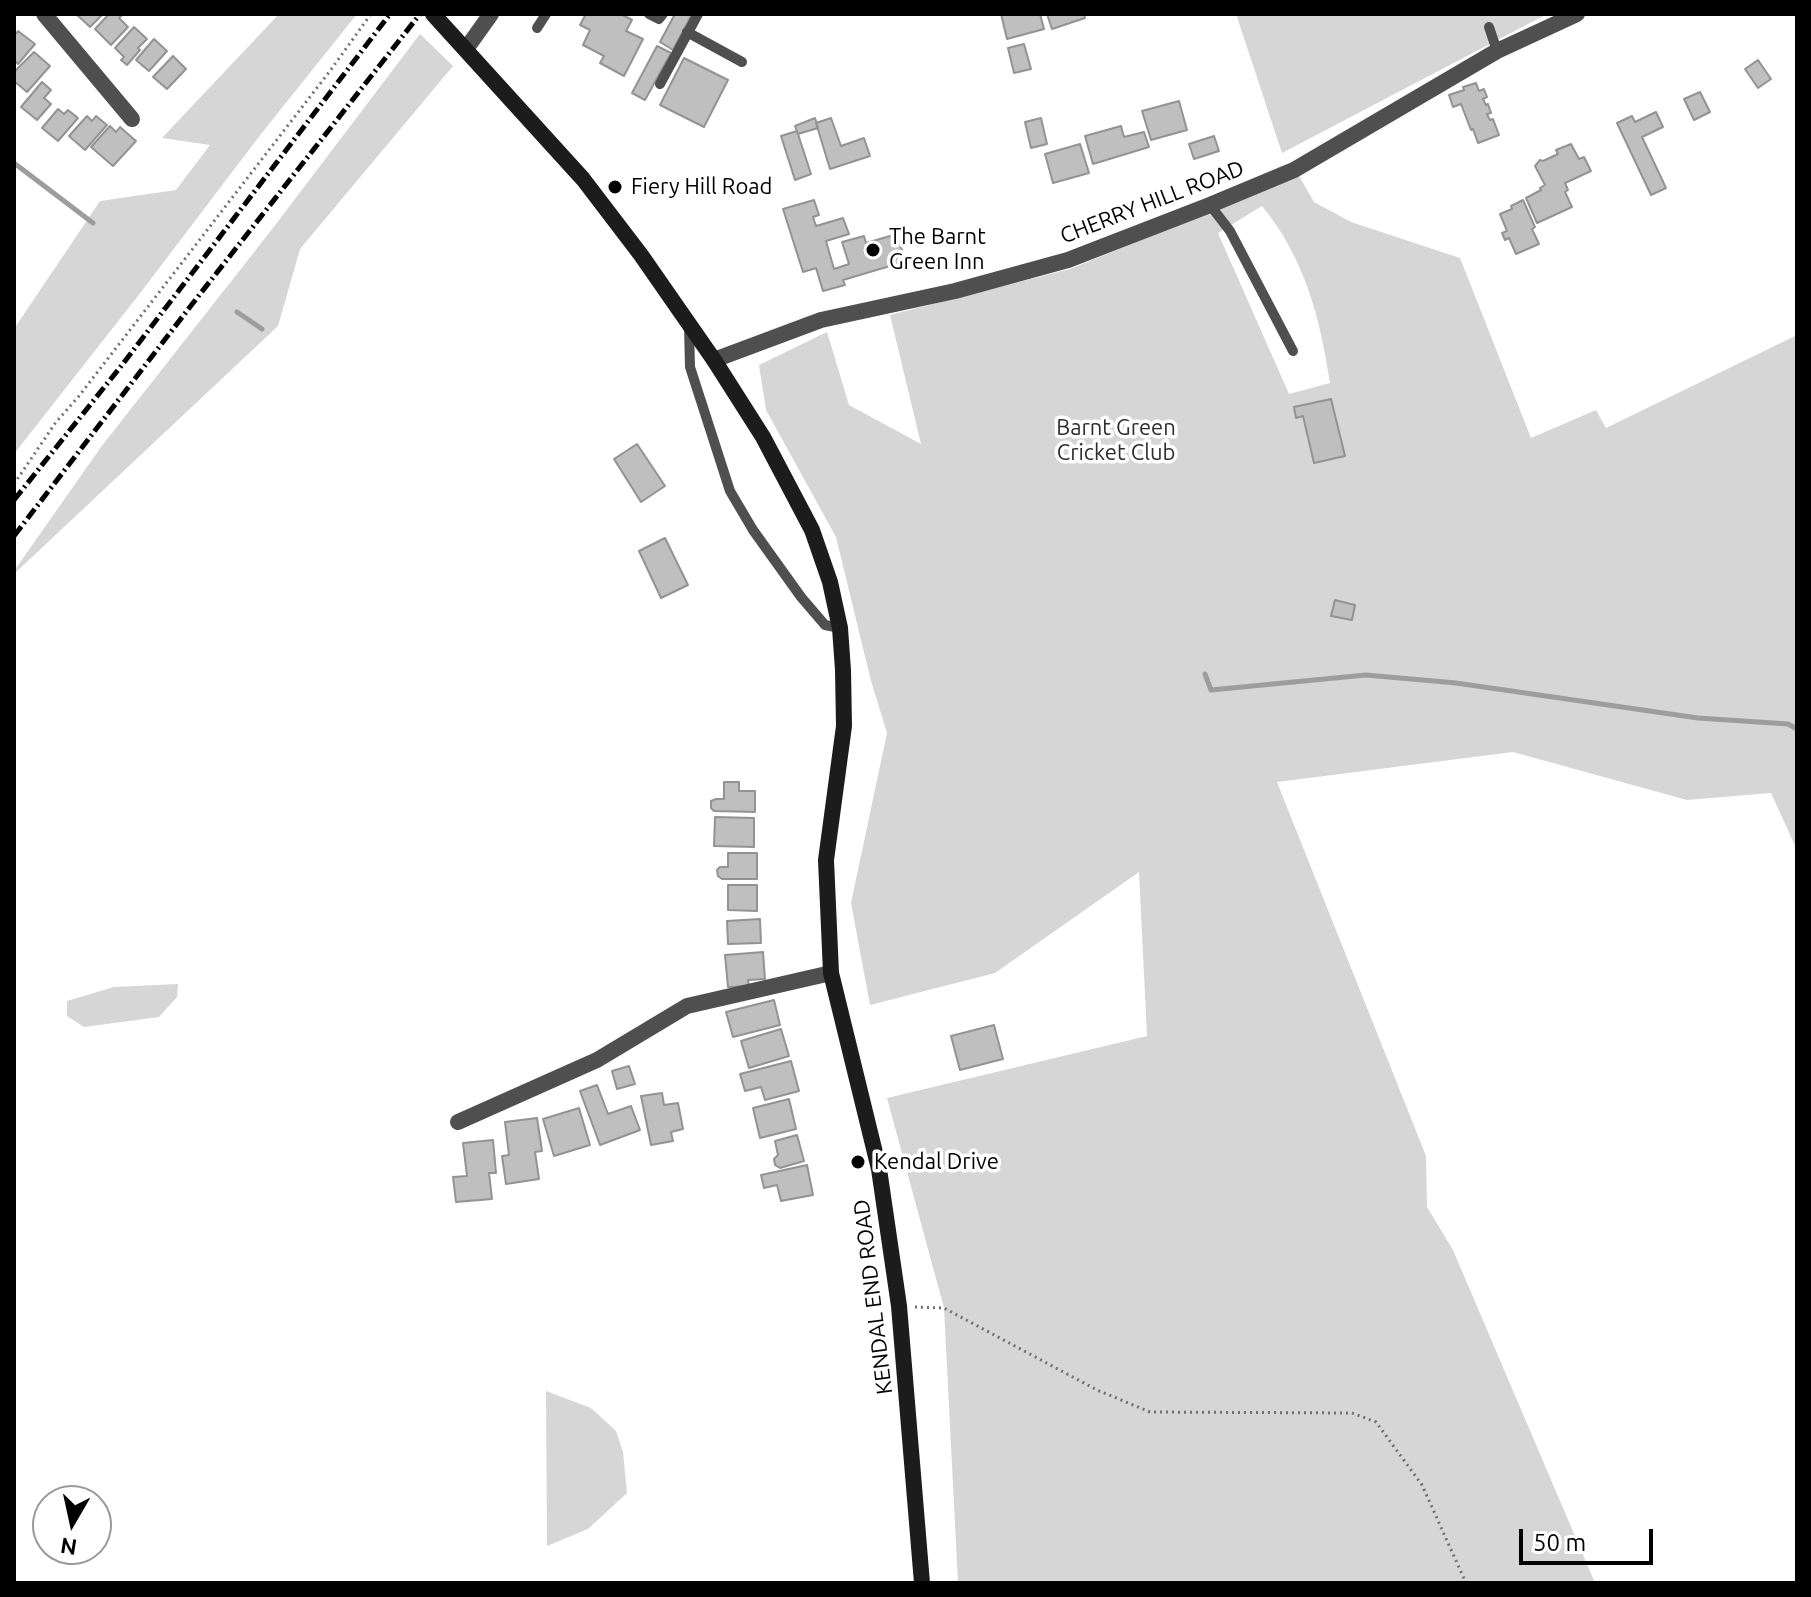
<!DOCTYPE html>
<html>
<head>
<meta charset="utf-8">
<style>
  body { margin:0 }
  #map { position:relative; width:1811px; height:1597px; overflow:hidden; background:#fff; font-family:Ubuntu,sans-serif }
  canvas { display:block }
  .frame { position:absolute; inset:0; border:16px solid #000; pointer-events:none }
  .north { position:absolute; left:32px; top:1485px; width:80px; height:80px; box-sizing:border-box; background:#fff; border:2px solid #999; border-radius:50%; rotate:189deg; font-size:22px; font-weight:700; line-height:32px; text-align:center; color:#000 }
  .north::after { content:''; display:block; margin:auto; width:28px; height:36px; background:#000; clip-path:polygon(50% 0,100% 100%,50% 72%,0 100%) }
  .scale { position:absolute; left:1519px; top:1529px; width:134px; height:36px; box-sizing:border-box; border:4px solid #000; border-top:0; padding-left:10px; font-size:24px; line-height:28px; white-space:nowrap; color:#000; -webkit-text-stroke:6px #fff; paint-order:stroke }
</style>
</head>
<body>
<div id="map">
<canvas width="1811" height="1597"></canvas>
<div class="frame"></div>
<div class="north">N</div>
<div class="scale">50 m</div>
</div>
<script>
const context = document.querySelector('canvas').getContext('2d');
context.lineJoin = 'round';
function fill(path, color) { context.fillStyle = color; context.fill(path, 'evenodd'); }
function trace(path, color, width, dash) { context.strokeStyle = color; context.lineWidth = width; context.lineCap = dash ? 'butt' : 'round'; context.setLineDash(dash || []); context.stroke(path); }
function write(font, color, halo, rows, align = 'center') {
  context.font = font + ' Ubuntu,sans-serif'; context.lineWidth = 7; context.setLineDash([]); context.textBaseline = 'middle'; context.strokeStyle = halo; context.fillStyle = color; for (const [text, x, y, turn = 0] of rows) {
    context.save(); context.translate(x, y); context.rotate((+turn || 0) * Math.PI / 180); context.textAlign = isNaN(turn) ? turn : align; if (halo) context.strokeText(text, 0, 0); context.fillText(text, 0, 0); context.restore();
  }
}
fill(new Path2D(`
  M279,14H305L311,16L313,14H357L261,134L141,292L14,454V329L100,201L176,190L210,145L162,138Z
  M1236,14H1547L1282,153Z
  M420,34L453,66L300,249L278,326L14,574V571L101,447L273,228Z
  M1299,176L1314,202L1351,222L1460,258L1531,438L1596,410L1606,428L1797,335V850L1771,793L1687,800L1513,752L1277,782L1426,1156L1427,1207L1453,1250L1595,1583H958L944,1308L887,1098L1147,1036L1139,872L995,973L870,1005L851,903L887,733L871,681L836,537L766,410L759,365L827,332L849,405L921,444L890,315L1070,269ZM1262,206C1305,259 1320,317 1330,383L1289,394L1218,233Z
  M178,984L177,997L159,1017L84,1027L67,1016V1001L114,987Z
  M546,1391L591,1408L616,1431L623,1452L627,1493L588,1529L547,1546Z`), '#d6d6d6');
trace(new Path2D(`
  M14,163L93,223
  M237,312L262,329
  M1205,674L1211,690L1366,675L1456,683L1698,718L1788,724L1797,729`), '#9d9d9d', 5);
const building = new Path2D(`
  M76,14H103L90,27Z
  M109,14H123L119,18L128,27L111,45L95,29Z
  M586,14H621L632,20L626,31L643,39L624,76L600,63L604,56L583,45L590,30L580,25Z
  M675,14H692L673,50L660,42Z
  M1001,14H1040L1044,29L1007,39Z
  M1047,14H1084L1085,18L1052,29Z
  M134,27L147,39L138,48L140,50L127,65L121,60L124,57L115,48Z
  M18,31L35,44L18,64L14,60V36Z
  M154,39L167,51L149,71L136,60Z
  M1024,44L1031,69L1014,73L1008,48Z
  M657,46L671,53L645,100L632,93Z
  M34,52L50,66L27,92L14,81V72Z
  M173,56L186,69L167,89L153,77Z
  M684,58L728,80L704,127L660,105Z
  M1758,60L1771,79L1758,88L1745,69Z
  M42,82L51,90L44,98L51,104L37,120L21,107Z
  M1476,83L1479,91L1484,89L1487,97L1483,99L1486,105L1488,104L1491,113L1487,114L1490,120L1493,119L1499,135L1478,143L1473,129L1471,130L1461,104L1453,107L1449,95L1464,90L1463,87Z
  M1700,92L1710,112L1694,120L1684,99Z
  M1179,101L1187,130L1151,140L1142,111Z
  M58,109L64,114L68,110L78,118L58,141L42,128Z
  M1656,112L1663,127L1642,137L1666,188L1651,195L1617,123L1632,116L1635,122Z
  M87,116L92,121L96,116L107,125L85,150L69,136Z
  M815,118L818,128L798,134L795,126Z
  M831,118L841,146L864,138L870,156L830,169L816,123Z
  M1041,118L1047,144L1031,148L1025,122Z
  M110,126L116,132L120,127L136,141L113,166L91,147Z
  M1121,126L1124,137L1144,132L1149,147L1093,164L1085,136Z
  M797,131L811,174L795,180L781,136Z
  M1214,136L1219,151L1194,159L1189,144Z
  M1080,144L1089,173L1053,183L1045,154Z
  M1571,144L1579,159L1584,157L1591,171L1565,183L1568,190L1565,192L1572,207L1537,223L1526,198L1541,190L1540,188L1545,185L1535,166L1540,160L1543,161L1558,154L1556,150Z
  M814,200L819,215L813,217L816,226L843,218L849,234L826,241L834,269L849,264L842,242L864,236L866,243L897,234L904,257L898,258L900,263L843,280L845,285L823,291L816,268L803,272L783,209Z
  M1523,200L1535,227L1532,229L1539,244L1516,254L1509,238L1505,240L1502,233L1507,231L1500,214L1512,209L1511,206Z
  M1331,399L1345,456L1314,463L1303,416L1296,418L1294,407Z
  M637,444L665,486L641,502L614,459Z
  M665,538L688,585L661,598L639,551Z
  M1335,600L1355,605L1352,620L1331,616Z
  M724,782H739V791H755V812L714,811L711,808V801L716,799H724Z
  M715,817L754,818V847L714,846Z
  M728,853H757V879H722L718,876L717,870L720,867H728Z
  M728,885H757V911L728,910Z
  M760,919L761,943L728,944L727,921Z
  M763,952L765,979L748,980L749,986L728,987L725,955Z
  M774,1000L780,1025L733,1037L726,1012Z
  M994,1025L1003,1059L960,1070L951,1036Z
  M781,1029L789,1056L749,1068L741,1041Z
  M791,1061L799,1091L765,1100L761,1087L745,1091L740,1074Z
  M629,1066L635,1084L617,1089L612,1071Z
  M597,1085L608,1114L631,1106L640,1130L600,1145L580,1091Z
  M662,1093L664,1105L678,1103L683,1129L671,1132L673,1141L651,1145L641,1096Z
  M789,1099L796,1129L760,1138L753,1108Z
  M579,1108L590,1145L554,1156L543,1119Z
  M537,1118L542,1151L535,1152L539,1179L506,1184L502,1156L509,1155L505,1122Z
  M797,1135L804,1161L780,1168L775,1165L774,1159L778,1155L775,1141Z
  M493,1140L496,1173H489L492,1199L456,1202L453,1177L467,1176L463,1143Z
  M807,1165L813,1195L781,1201L777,1185L764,1188L761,1175Z`);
fill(building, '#bfbfbf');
trace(building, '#939393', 2);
trace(new Path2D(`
  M14,484L56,422L79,396L330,71L371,14
  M915,1307L944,1308L1097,1390L1150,1412L1352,1413L1376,1422L1422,1485L1466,1583`), '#717171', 3, [2, 4]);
trace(new Path2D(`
  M649,14L659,19L663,14
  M1489,27L1497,51
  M537,28L546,14
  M687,32L742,62
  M660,84L698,14
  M1210,205L1230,231L1293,351
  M689,327L690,367L730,491L753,530L801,597L825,625L840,628`), '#4f4f4f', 10);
trace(new Path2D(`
  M44,14L132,119
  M714,360L821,320L955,291L1068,260L1210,205L1294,170L1497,51L1577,14
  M458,1122L597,1060L687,1006L831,973`), '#4f4f4f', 16);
trace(new Path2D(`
  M466,49L491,14`), '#4f4f4f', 16);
trace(new Path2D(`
  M433,14L583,179L641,255L714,360L763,437L812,530L830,582L840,628L843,670L844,726L826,860L831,973L879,1169L899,1306L922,1583`), '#1c1c1c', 16);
trace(new Path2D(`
  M14,500L122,365L390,14
  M14,536L193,303L420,14`), '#000', 5, [12, 4, 2, 4]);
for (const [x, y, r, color] of [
  [615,187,8,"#000"],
  [873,250,8,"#000"],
  [858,1162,8,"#000"]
]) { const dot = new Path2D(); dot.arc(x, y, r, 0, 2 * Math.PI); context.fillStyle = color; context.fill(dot); trace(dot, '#fff', 3); }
write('22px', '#000', '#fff', [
  ["Fiery Hill Road",631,187],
  ["The Barnt",889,237],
  ["Green Inn",889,262],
  ["Kendal Drive",874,1162]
], 'left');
write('22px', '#000', '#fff', [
  ["CHERRY HILL ROAD",1152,202,-21],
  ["KENDAL END ROAD",873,1297,-97]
]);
write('22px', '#2d2d2d', '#fff', [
  ["Barnt Green",1116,428],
  ["Cricket Club",1116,453]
]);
</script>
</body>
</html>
